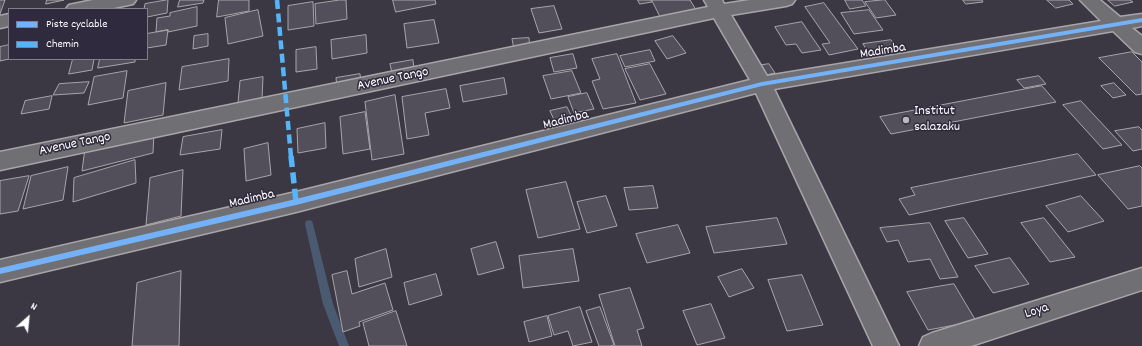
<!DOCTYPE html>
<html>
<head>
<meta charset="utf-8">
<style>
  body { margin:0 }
  #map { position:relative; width:1142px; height:346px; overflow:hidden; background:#3b3843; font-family:Dekko,sans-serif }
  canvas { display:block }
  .legend { position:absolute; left:8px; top:8px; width:140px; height:52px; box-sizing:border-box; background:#2f2a3d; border:1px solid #827f8b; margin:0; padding:5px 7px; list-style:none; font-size:12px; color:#fff }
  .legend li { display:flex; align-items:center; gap:8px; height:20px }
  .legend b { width:20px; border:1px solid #827f8b }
  .north { position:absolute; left:8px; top:298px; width:40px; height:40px; -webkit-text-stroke:3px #2f2a3d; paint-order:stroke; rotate:27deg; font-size:11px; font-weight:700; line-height:16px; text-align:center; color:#fff }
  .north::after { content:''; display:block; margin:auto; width:14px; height:18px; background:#fff; clip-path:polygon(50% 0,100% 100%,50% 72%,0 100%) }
</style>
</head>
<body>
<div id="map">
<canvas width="1142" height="346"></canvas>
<ul class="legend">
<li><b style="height:5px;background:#73b2f8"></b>Piste cyclable</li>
<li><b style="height:5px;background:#56b5f8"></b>Chemin</li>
</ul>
<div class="north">N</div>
</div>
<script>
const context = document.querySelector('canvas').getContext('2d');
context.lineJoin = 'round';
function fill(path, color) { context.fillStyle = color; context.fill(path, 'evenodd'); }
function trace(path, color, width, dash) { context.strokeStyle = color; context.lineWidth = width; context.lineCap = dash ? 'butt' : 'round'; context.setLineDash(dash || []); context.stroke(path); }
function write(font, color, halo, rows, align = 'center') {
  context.font = font + ' Dekko,sans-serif'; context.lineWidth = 3; context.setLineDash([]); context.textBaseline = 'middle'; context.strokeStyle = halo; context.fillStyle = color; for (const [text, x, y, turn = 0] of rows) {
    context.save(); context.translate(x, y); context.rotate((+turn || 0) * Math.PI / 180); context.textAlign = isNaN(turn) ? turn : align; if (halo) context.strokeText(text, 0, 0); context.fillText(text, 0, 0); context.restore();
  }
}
fill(new Path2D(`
  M309,220L312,221L313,224L333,304L349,346H339L323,304L305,224L306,221Z`), '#4a5b71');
const building = new Path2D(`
  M0,0H5L0,14Z
  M47,0H64L46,4Z
  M168,0L167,13L147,17V9H144L145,4Z
  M180,0H204L203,3L178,7Z
  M219,0H249V11L217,17Z
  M340,0H346L347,19L316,24L315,4Z
  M393,0H435L436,4L396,12Z
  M638,0H651L652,2L640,4Z
  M652,0H690L698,13L662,20Z
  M845,0H862L866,6L850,9Z
  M885,0L896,15L876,18L865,2Z
  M963,0H982L983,2L966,4Z
  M1047,0H1069L1073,4L1056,8Z
  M1108,0H1130L1133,2L1115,6Z
  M313,2L314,26L288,30V6Z
  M824,3L858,49L829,55L822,44L830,43L805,7Z
  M554,6L562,29L539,33L531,9Z
  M197,7V26L168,32V30L156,32L157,18L170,16V13Z
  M258,10L263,36L228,44L225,18Z
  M869,10L883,30L854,34L841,13Z
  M434,20L439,43L407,48L404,24Z
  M802,22L812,37L821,50L802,53L796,44L786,45L775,27Z
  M168,30L166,45L147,48V34Z
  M208,34V46L193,49L194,36Z
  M366,35L367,53L332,59L331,40Z
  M673,36L686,53L667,59L655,41Z
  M529,38L530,48L514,49L512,39Z
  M891,40L899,50L870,55L863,44Z
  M9,45V59L0,61V47Z
  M316,47L317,69L296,72V50Z
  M650,50L655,61L625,67L620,56Z
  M1132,52L1142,62V94L1136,95L1099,58Z
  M573,54L577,68L554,72L550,58Z
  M617,54L636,103L603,109L592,81L600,79L592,59Z
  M73,59H94L92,70L69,74Z
  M100,59H135V62L98,68Z
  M229,59L228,81L179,90L182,67Z
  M413,60L414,69L392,73L390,64Z
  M650,64L666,94L640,100L625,69Z
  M769,64L775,73L762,76L756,66Z
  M127,71L123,98L88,105L94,77Z
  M572,71L581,93L551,99L543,76Z
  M360,74L361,83L337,87L336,78Z
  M1039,76L1046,84L1024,88L1017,80Z
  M263,77L262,99L238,103L240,81Z
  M504,78L507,94L463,102L460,86Z
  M89,82L84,93L53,95L59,84Z
  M166,83L163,115L124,123L128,91Z
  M1114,83L1126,95L1113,98L1101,86Z
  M1042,86L1056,102L891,134L880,117Z
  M446,89L450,108L425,113L429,135L407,139L402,97Z
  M587,93L594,109L574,113L568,97Z
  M395,95L404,154L372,160L365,102Z
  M52,96L49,109L21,114L25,101Z
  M1081,101L1122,145L1103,149L1063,105Z
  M567,107L572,117L555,122L550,111Z
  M365,112L370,149L343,154L340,117Z
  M325,123L326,148L298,153L297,129Z
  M1139,127L1142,130V149L1133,151L1115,131Z
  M222,130L220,149L180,155L183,137Z
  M154,132L153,153L82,171L85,148Z
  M268,143L271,175L246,181L244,149Z
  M1078,154L1096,175L909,215L899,199L915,195L911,188Z
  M135,160L136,183L73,202L74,178Z
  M1140,166L1142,168V206L1128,209L1098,175Z
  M68,167L63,200L23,209L31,176Z
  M183,170L181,216L146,225L150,178Z
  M29,176L18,211L0,214V181Z
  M566,182L580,229L538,238L526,190Z
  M653,186L658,208L629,210L624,188Z
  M606,196L617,226L587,233L577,202Z
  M1081,196L1104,221L1068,232L1046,206Z
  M777,218L787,244L714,253L706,227Z
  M964,218L988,254L968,258L945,221Z
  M1044,218L1075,257L1050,262L1021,223Z
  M930,223L958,277L940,279L930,259L908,262L898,240L887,242L880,228Z
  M678,225L690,253L647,263L636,234Z
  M496,242L504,268L478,275L471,249Z
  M386,249L392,277L359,287L355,259Z
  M573,249L579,281L523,288L519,256Z
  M1010,258L1029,284L993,293L975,266Z
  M742,269L754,288L729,297L718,277Z
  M181,271L179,346H132L137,283Z
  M347,271L352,294L385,283L393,310L359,322L360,326L343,332L332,275Z
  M436,274L442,295L409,305L404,283Z
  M802,275L823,325L787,331L768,280Z
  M954,284L976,321L928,330L907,292Z
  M630,288L644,328L637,330L642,346H615L599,295Z
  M711,304L725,338L697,345L683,311Z
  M580,307L592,342L573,346L568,331L554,335L548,316Z
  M600,307L614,345L610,346H599L586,311Z
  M396,311L407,346H369L363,323Z
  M547,316L552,336L529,342L524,322Z`);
fill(building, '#524f5a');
trace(building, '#a7a5aa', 1);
const minor = new Path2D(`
  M93,0H136L133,4L109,9H66L69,5Z
  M704,0H722L724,4L750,0H795L792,4L786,6L731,15L767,76L1101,21L1080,0H1100L1120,17L1142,14V26L1132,28L1142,36V54L1135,52L1113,31L774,89L899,346H873L756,93L296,212L0,282V260L296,192L750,80L714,18L0,170V152L708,7Z
  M9,14V26L0,28V16Z
  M1142,268V290L971,346H919L923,337L932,333Z`);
trace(minor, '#a7a5aa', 3);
fill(minor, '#706f74');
trace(new Path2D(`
  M277,0L291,157`), '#56b5f8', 4.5, [9, 4.5]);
trace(new Path2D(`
  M291,156L296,202`), '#56b5f8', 5.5, [11, 5.5]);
fill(new Path2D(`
  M1142,18V22L762,86L296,205L0,274V268L296,199L762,82Z`), '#73b2f8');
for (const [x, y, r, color] of [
  [906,120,4,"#bab9bd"]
]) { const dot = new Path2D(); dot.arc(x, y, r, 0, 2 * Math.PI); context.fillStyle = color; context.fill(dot); trace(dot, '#2f2a3d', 1.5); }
write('14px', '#fff', '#2f2a3d', [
  ["Madimba",883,52,-9],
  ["Avenue Tango",393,80,-12],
  ["Madimba",566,121,-14],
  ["Avenue Tango",75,145,-12],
  ["Madimba",252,200,-13],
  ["Loya",1037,312,-18]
]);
write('14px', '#fff', '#2f2a3d', [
  ["Institut",914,112],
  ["salazaku",914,128]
], 'left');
</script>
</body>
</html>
